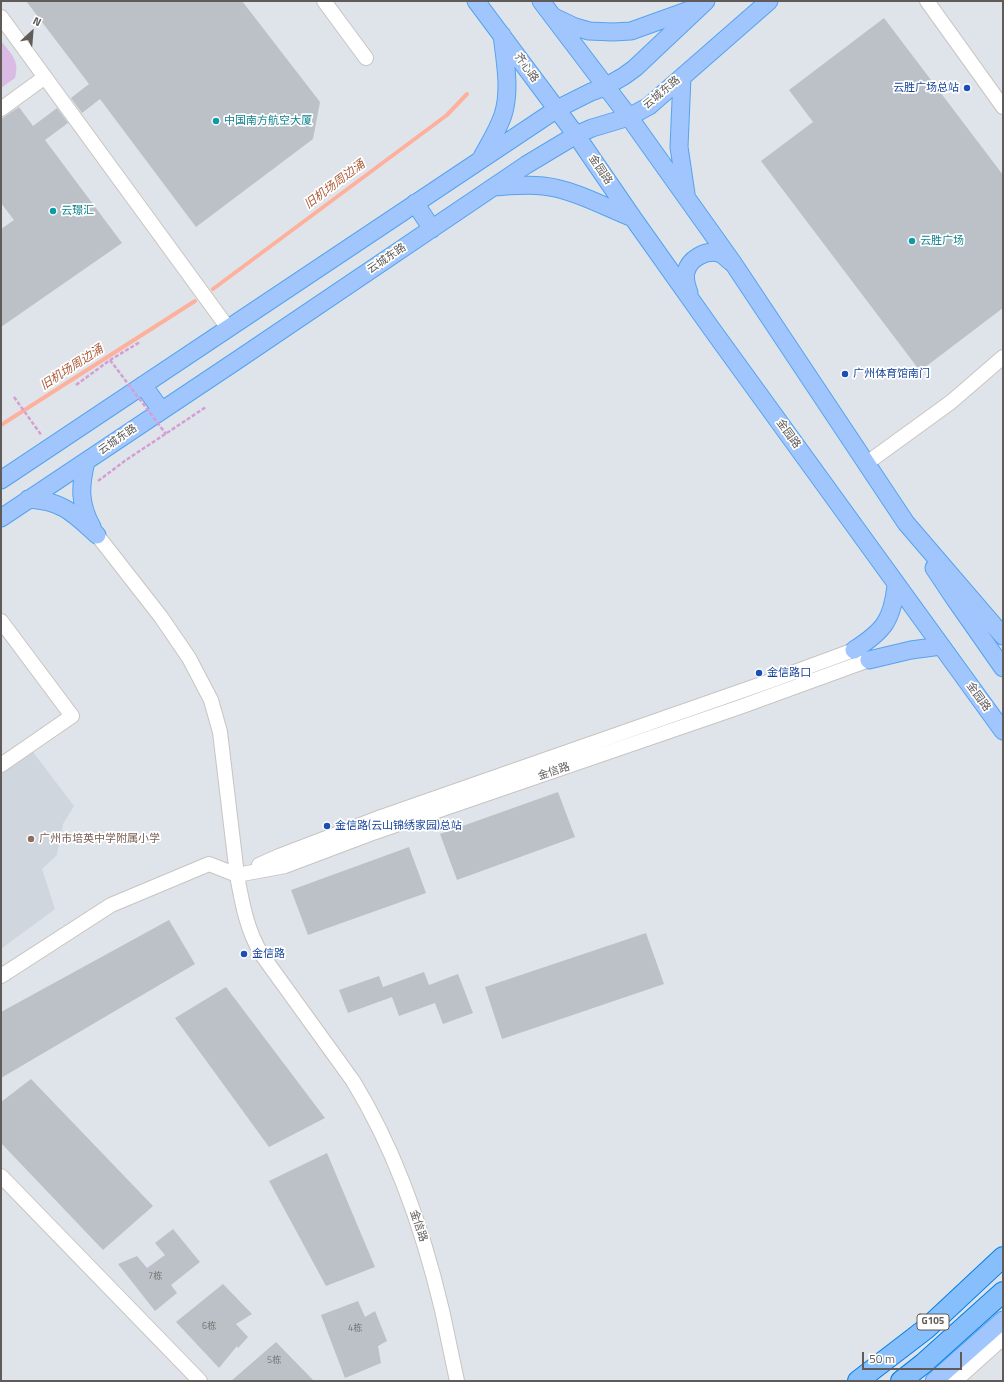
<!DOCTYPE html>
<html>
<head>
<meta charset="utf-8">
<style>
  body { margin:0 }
  #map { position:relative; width:1004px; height:1382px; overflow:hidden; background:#dfe4eb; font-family:"Titillium Web",sans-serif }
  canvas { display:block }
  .frame { position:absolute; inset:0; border:2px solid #605b58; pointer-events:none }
  .north { position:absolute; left:12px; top:12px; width:40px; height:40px; -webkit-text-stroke:3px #fff; paint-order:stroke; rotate:26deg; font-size:11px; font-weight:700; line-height:16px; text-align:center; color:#605b58 }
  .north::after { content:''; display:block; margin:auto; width:14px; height:18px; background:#605b58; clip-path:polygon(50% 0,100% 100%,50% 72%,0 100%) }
  .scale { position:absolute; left:862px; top:1352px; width:100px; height:18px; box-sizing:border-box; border:2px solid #605b58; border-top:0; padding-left:5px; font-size:12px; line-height:14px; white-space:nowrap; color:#605b58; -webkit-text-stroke:3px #fff; paint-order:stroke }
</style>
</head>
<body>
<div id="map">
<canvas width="1004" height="1382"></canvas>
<div class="frame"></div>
<div class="north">N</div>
<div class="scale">50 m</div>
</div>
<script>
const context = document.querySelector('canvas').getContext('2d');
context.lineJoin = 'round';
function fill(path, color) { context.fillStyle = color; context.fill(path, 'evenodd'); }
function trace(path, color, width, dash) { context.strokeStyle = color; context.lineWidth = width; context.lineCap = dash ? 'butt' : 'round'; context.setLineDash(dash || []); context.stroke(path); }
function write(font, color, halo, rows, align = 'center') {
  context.font = font + ' "Titillium Web","Noto Sans SC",sans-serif'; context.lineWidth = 3.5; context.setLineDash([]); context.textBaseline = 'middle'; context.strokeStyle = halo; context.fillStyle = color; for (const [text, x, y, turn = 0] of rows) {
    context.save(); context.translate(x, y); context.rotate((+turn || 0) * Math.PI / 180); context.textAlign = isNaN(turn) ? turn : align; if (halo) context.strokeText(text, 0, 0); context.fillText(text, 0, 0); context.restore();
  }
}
fill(new Path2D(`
  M30,748L74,806L63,824L57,855L42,869L55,909L1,949V769Z`), '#d0d6dd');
fill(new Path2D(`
  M1,41C11,54 20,60 15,78L1,88Z`), '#dabbe3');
trace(new Path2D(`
  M213,289L447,115L467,94
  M1,425L195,301`), '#fdb19d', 4);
fill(new Path2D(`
  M26,1H242L320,102L313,139L196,227L100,99L82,113L71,98L89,84Z
  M884,18L1003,175V308L920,371L761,161L813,122L789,90Z
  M19,107L33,126L57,108L68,123L45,140L122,243L1,327V229L14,220L1,203V119Z
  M558,792L575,837L457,880L440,834Z
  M409,847L426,893L308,935L291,890Z
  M169,920L195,964L1,1078V1012Z
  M646,933L664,984L502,1039L485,987Z
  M424,972L429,985L458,974L473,1013L443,1024L435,1003L399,1016L392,997L348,1013L339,990L379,976L383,987Z
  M226,987L325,1118L269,1147L175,1018Z
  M31,1079L153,1206L103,1250L1,1143V1102Z
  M327,1153L375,1267L326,1286L269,1181Z
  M173,1229L200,1262L171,1285L177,1293L155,1311L118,1264L137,1256L147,1268L165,1255L155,1243Z
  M223,1284L252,1314L236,1324L248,1337L238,1348L237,1346L219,1368L176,1322Z
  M358,1301L365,1317L375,1311L387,1341L378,1346L381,1363L345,1378L321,1315Z
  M276,1342L314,1381H231Z`), '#bbc1c6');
const minor = new Path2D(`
  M324,1L366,58
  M927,1L1003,107
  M1,17L228,328
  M1,109L45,77
  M867,463L951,402L1003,357
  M97,535L161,617L189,658L211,700L220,732L237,875C242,903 247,931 262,955L353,1081C396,1151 423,1230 442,1310C447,1333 452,1357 457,1381
  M1,621L72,716L1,765
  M259,865L279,856L381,817L770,681L854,650
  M237,875L285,866L370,834L740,707L869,660
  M1,976L111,905L209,864L237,875
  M1,1176L200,1381
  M955,1381L1003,1338`);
const major = new Path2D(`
  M476,1L576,135L633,218L711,328L1003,731
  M541,1L629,117L733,263L906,523L1003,636
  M554,17L575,27L589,31L613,32L631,31L695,8
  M682,77L679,147L686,194
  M482,157C489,144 498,130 503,115C511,90 505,61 502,35
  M494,187C510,186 526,184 543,186C573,189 605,207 633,218
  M415,203L432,229
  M689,293C687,287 684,279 686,272C689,259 705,250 718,253C723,254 728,260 731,262
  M143,385L161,410
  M86,462C80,486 79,504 92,527
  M1,480L557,109L591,92L605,87L624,76L635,68L706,1
  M28,499C63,501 73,513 97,535
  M1,518L236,361L526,165L576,135L592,128L629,117L649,106L769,1
  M934,568L954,598L1003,668
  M854,650C884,631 892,620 896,586
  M869,660L911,650L941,646
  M934,1381L1003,1320`);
const highway = new Path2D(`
  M858,1381L927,1328L1003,1257
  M901,1381L924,1363L1003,1292`);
trace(minor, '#c8c4c1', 16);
trace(major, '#55a3ee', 19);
trace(highway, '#047fe6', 22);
trace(new Path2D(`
  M76,385L110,360L140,342
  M14,397L42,436
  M98,481L126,460L206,407`), '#d59ed3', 2.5, [4, 2]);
trace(minor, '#fff', 14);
trace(major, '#a1c6fd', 17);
trace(highway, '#86bffb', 20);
trace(new Path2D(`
  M110,360L166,434`), '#d59ed3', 2.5, [4, 2]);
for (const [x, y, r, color] of [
  [967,88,4,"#1a4fb4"],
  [216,121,4,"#0f9aa8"],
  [53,211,4,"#0f9aa8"],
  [912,241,4,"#0f9aa8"],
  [845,374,4,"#1a4fb4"],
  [759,673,4,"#1a4fb4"],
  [327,826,4,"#1a4fb4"],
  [31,839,4,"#8d6e63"],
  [244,954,4,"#1a4fb4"]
]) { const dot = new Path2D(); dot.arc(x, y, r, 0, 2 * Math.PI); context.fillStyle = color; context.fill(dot); trace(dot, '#fff', 1.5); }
write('9px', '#777474', null, [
  ["7栋",155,1277],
  ["6栋",209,1327],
  ["4栋",355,1329],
  ["5栋",274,1361]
]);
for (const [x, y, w] of [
  [933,1322,32]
]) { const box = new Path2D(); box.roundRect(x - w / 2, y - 8, w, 16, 3); context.fillStyle = '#fff'; context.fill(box); trace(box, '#605b58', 1); }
write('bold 10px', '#605b58', null, [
  ["G105",933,1322]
]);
write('11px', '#605b58', '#fff', [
  ["齐心路",526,68,54],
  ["云城东路",662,93,-40],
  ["金园路",600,170,56],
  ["云城东路",387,259,-34],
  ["金园路",788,434,54],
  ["云城东路",118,440,-35],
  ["金园路",978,697,54],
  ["金信路",554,772,-18],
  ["金信路",418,1226,72]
]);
write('11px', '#164399', '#fff', [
  ["云胜广场总站",959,88,"right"],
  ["广州体育馆南门",853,374],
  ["金信路口",767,673],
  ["金信路(云山锦绣家园)总站",335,826],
  ["金信路",252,954]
], 'left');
write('11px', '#0d838f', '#fff', [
  ["中国南方航空大厦",224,121],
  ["云璟汇",61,211],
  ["云胜广场",920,241]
], 'left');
write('11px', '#785e54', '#fff', [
  ["广州市培英中学附属小学",39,839]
], 'left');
write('italic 12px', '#ae5d3c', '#fff', [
  ["旧机场周边涌",335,185,-37],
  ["旧机场周边涌",72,368,-33]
]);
</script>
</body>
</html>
